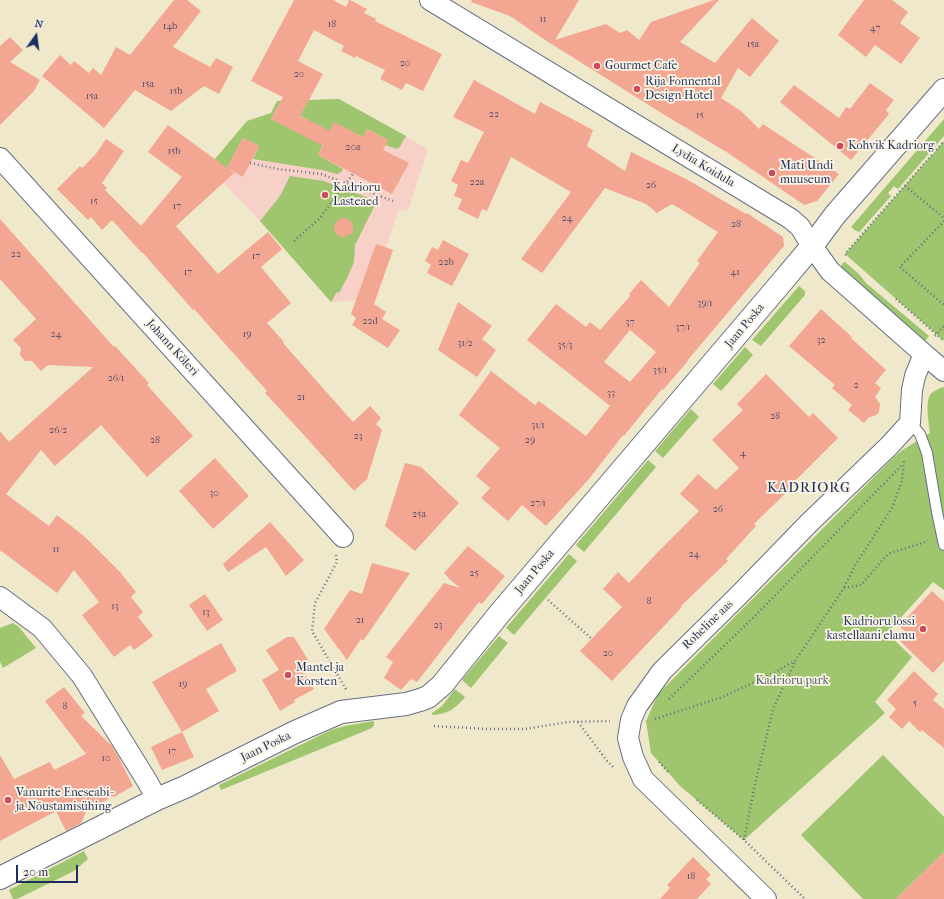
<!DOCTYPE html>
<html>
<head>
<meta charset="utf-8">
<style>
  body { margin:0 }
  #map { position:relative; width:944px; height:899px; overflow:hidden; background:#efe8cb; font-family:"IM FELL French Canon",serif }
  canvas { display:block }
  .north { position:absolute; left:16px; top:16px; width:40px; height:40px; -webkit-text-stroke:3px #fcf5e5; paint-order:stroke; rotate:14deg; font-size:11px; font-weight:700; line-height:16px; text-align:center; color:#1b2f5e }
  .north::after { content:''; display:block; margin:auto; width:14px; height:18px; background:#1b2f5e; clip-path:polygon(50% 0,100% 100%,50% 72%,0 100%) }
  .scale { position:absolute; left:16px; top:865px; width:62px; height:18px; box-sizing:border-box; border:2px solid #1b2f5e; border-top:0; padding-left:5px; font-size:12px; line-height:14px; white-space:nowrap; color:#1b2f5e; -webkit-text-stroke:3px #fcf5e5; paint-order:stroke }
</style>
</head>
<body>
<div id="map">
<canvas width="944" height="899"></canvas>
<div class="north">N</div>
<div class="scale">20 m</div>
</div>
<script>
const context = document.querySelector('canvas').getContext('2d');
context.lineJoin = 'round';
function fill(path, color) { context.fillStyle = color; context.fill(path, 'evenodd'); }
function trace(path, color, width, dash) { context.strokeStyle = color; context.lineWidth = width; context.lineCap = dash ? 'butt' : 'round'; context.setLineDash(dash || []); context.stroke(path); }
function write(font, color, halo, rows, align = 'center') {
  context.font = font + ' "IM FELL French Canon",serif'; context.lineWidth = 3.5; context.setLineDash([]); context.textBaseline = 'middle'; context.strokeStyle = halo; context.fillStyle = color; for (const [text, x, y, turn = 0] of rows) {
    context.save(); context.translate(x, y); context.rotate((+turn || 0) * Math.PI / 180); context.textAlign = isNaN(turn) ? turn : align; if (halo) context.strokeText(text, 0, 0); context.fillText(text, 0, 0); context.restore();
  }
}
fill(new Path2D(`
  M339,99L428,149L408,211L399,209L386,247L393,250L382,280L374,299L331,302L260,221L221,180L247,121L271,113L277,101Z`), '#f7d1c7');
fill(new Path2D(`
  M339,99L406,136L399,148L397,149L385,145L388,140L367,129L363,137L334,123L328,134L307,123L308,120L279,104L271,119L324,142L318,155L343,169L341,172L337,174L322,170L253,159L259,146L243,138L227,168L231,170L221,180L209,166L247,121L271,113L277,101Z
  M944,119V136L898,189L894,186L888,193L891,196L861,230L860,232L856,231L851,227Z
  M944,141V341L845,254Z
  M290,176L324,181L377,201L355,245L354,262L348,276L339,293L337,292L331,302L260,221L280,196Z
  M845,262L859,274L866,283L929,336L925,341L845,272L841,266L843,263Z
  M799,286L805,291V295L761,346L752,340Z
  M745,347L753,355L721,391L713,384Z
  M944,387V590L933,582L887,633L912,657L875,702L885,713L744,840L680,786L651,753L646,721L658,694L894,457L904,449L930,433C929,423 925,403 930,395C933,391 939,388 944,387Z
  M691,409L699,417L663,458L655,451Z
  M648,460L656,467L584,552L576,545Z
  M569,554L577,561L514,635L506,628Z
  M13,623L19,627L36,648L3,668L0,662V628Z
  M499,636L508,643L471,688L462,680Z
  M455,689L465,697C455,709 448,714 432,715V713L442,706Z
  M374,721V725L372,728L221,790L219,785L331,730L345,726Z
  M883,755L944,817V852L896,899H863L801,835Z
  M84,851L88,859L74,871L17,899H13L9,890Z`), '#9fc56f');
fill(new Path2D(`
  M174,0H187L201,11L173,47L210,67L216,58L233,67L219,94L204,86L171,111L135,90L104,128L42,76L60,55L71,65L74,61L89,73L93,68L101,75L116,47L130,55Z
  M294,0H333L346,7L349,0H350L367,9L364,13L376,19L375,21L442,54L423,91L406,83L402,90L380,79L385,70L356,56L355,58L341,51L344,46L314,30L298,61L323,74L300,116L330,131L334,122L363,137L367,129L388,140L383,150L409,163L392,194L318,155L323,146L271,119L283,97L251,81Z
  M472,0H579L555,40L606,24L620,33L627,30L639,40L651,22L714,0H719L680,42L715,63L752,18L779,41L750,77L738,68L721,98L741,111L759,129L763,124L839,174L817,201L804,205L728,153L663,114L542,38L510,16L471,2Z
  M864,0H892L908,12L900,23L920,38L901,64L875,45L866,57L838,35Z
  M10,37L23,50L10,62L40,80L34,91L0,125V46Z
  M474,80L535,114L540,102L593,130L587,146L625,171L631,152L686,179L746,214L747,213L783,237L784,246L687,361H688L663,390L662,389L624,436L623,435L589,479L546,526L522,505L508,521L481,498L490,488L476,476L500,448L459,415L491,371L535,405L539,401L586,436L610,406L527,340L556,304L586,327L590,322L600,330L630,296L629,294L641,280L669,307L700,263L697,261L718,232L672,204L657,213L646,204L605,188L542,273L521,259L571,192L511,157L487,211L482,209L478,219L458,209L462,199L454,196L458,185L451,181L461,160L468,163L484,132L453,117ZM630,330L656,352L630,382L604,362Z
  M870,83L894,100L886,110L889,114L851,160L780,102L794,85L839,118L846,107L850,109Z
  M168,125L234,173L176,226L218,274L268,232L282,249L261,267L291,303L267,323L284,342L283,343L353,422L370,406L381,418L376,424L382,430L367,479L354,491L303,434L265,393L267,391L194,309L193,310L143,253H142L112,220L102,230L91,217L88,220L57,189L80,166L82,168L95,155L106,139L124,151L102,183L107,188L105,190L141,226L182,177L148,152Z
  M243,138L259,146L243,177L227,168Z
  M341,218H345L350,220L353,226V233L344,237L338,236L334,231V227L336,222Z
  M0,219L114,347L115,346L149,383L147,385L193,436L147,477L101,425L55,466L41,450L6,494L49,526L57,515L84,536L120,572L136,592L131,597L143,612L138,617L153,636L134,650L130,645L114,657L82,615L99,602L74,570L57,593L0,550V431L9,442L93,367L48,365L41,371L32,361H25L20,355L21,348L13,340L36,319L0,279Z
  M443,240L469,254L452,286L427,273L431,265L425,261L432,247L438,250Z
  M376,244L393,250L374,304L386,312L382,319L400,330L388,348L352,325L356,318L351,314Z
  M458,302L492,326L482,339L496,350L477,377L438,350Z
  M821,309L852,337L851,338L886,370L875,383L881,388L875,397L880,404L879,412L876,415L868,418L864,423L848,410L852,405L832,388L835,385L789,346Z
  M766,374L809,417L813,413L838,438L791,485L793,486L754,524L756,526L726,559L728,561L681,606L682,607L612,681L580,651L622,607L603,589L618,572L629,583L655,555L699,511L680,494L698,474L716,490L739,468L712,440L743,410L737,404Z
  M215,458L249,496L213,529L179,491Z
  M405,463L421,467L459,503L415,551L385,526Z
  M270,522L304,560L286,576L266,547L228,572L223,564Z
  M468,546L505,576L482,604L479,602L417,682L411,679L401,690L384,678L393,662L386,657L444,583L460,588L448,578V577L444,573Z
  M372,563L410,573L363,641L361,639L347,660L324,629L350,590L362,594Z
  M932,591L944,602V661L933,673L899,640L906,632L899,626Z
  M205,594L223,620L207,631L189,605Z
  M287,637H294L308,660L299,665L314,689L294,700L295,702L280,711L262,680L279,670L266,650Z
  M221,643L237,671L206,689L219,711L182,732L152,682Z
  M914,671L938,694L933,700L944,709V748L922,730L920,732L909,721L902,729L889,717L896,709L887,700Z
  M64,687L85,713L81,716L112,746L118,756L133,786L114,797L113,796L86,812L81,823L66,831L56,811L0,841V755L14,779L50,762L54,770L86,754L45,701Z
  M182,732L194,757L162,770L151,747Z
  M944,852V899H896Z
  M693,857L711,875L706,879L711,884L697,899H660L670,888L667,885Z`), '#f3a793');
const lane = new Path2D(`
  M910,423L920,434L927,453L937,512L944,545`);
const street = new Path2D(`
  M430,0L791,219L800,227L812,246L830,271L924,354L944,371
  M0,158L343,537
  M0,597L42,628L82,676L147,781L157,799
  M766,899L643,779L633,757L628,738L631,720L637,706L662,671L738,596L809,523L889,446L910,423L912,390L915,376L924,354`);
const secondary = new Path2D(`
  M0,878L157,799L185,787L295,732L341,712L406,704L420,700L428,697L442,685L500,613L781,283L812,246L835,215L944,90`);
trace(lane, '#657084', 12);
trace(street, '#657084', 22);
trace(secondary, '#657084', 24);
trace(new Path2D(`
  M250,163L278,169L321,174L393,201
  M905,186L944,218
  M944,221L900,267L944,305
  M294,241L320,218L353,174
  M846,255L845,254L858,239L944,141
  M896,299L944,341
  M935,336L944,326
  M336,555L337,562L315,603L312,631L347,691
  M844,587L856,564L892,508L902,481L904,460
  M548,600L592,639
  M669,699L756,615L901,466
  M655,719L720,698L770,675L795,661L844,588L861,585L888,554L928,541
  M578,722L607,761L615,769
  M434,726L488,729H525L568,722L610,721
  M659,762L669,773
  M697,800L744,840L805,899
  M744,840L754,789L773,709L795,662`), '#657084', 2.5, [1, 3]);
trace(lane, '#fff', 10);
trace(street, '#fff', 20);
trace(secondary, '#fff', 22);
for (const [x, y, r, color] of [
  [597,66,4,"#d1495b"],
  [637,89,4,"#d1495b"],
  [840,146,4,"#d1495b"],
  [772,173,4,"#d1495b"],
  [325,195,4,"#d1495b"],
  [923,629,4,"#d1495b"],
  [288,675,4,"#d1495b"],
  [8,800,4,"#d1495b"]
]) { const dot = new Path2D(); dot.arc(x, y, r, 0, 2 * Math.PI); context.fillStyle = color; context.fill(dot); trace(dot, '#fcf5e5', 1.5); }
write('10px', '#514d6b', null, [
  ["11",543,20],
  ["18",332,25],
  ["14b",170,27],
  ["47",875,29],
  ["15a",753,45],
  ["20",405,64],
  ["20",299,75],
  ["15a",148,85],
  ["15b",176,92],
  ["15a",92,97],
  ["22",494,115],
  ["15",700,116],
  ["20a",353,148],
  ["15b",174,152],
  ["22a",477,183],
  ["26",651,186],
  ["15",94,202],
  ["17",177,207],
  ["24",567,219],
  ["28",736,225],
  ["22",16,255],
  ["17",256,257],
  ["22b",446,263],
  ["17",188,273],
  ["41",735,273],
  ["39/1",705,304],
  ["22d",370,322],
  ["37",630,323],
  ["37/1",683,328],
  ["24",56,335],
  ["19",247,335],
  ["32",821,341],
  ["31/2",465,344],
  ["35/3",565,346],
  ["35/1",660,371],
  ["26/1",116,379],
  ["2",856,386],
  ["33",611,394],
  ["21",301,398],
  ["28",775,417],
  ["31/1",538,426],
  ["26/2",58,431],
  ["23",358,437],
  ["28",155,441],
  ["29",530,441],
  ["4",743,454],
  ["30",214,494],
  ["27/1",538,504],
  ["26",718,510],
  ["25a",419,515],
  ["11",56,550],
  ["24",694,555],
  ["25",474,574],
  ["8",649,602],
  ["13",115,607],
  ["13",206,613],
  ["21",360,621],
  ["23",438,626],
  ["20",608,654],
  ["19",183,685],
  ["5",915,704],
  ["8",65,707],
  ["17",172,752],
  ["10",106,759],
  ["18",691,877]
]);
write('12px', '#1b2f5e', '#fcf5e5', [
  ["Gourmet Cafe",605,66],
  ["Rija Fonnental",645,82],
  ["Design Hotel",645,96],
  ["Kohvik Kadriorg",848,146],
  ["Mati Undi",780,166],
  ["muuseum",780,180],
  ["Kadrioru",333,188],
  ["Lasteaed",333,202],
  ["Kadrioru lossi",915,622,"right"],
  ["kastellaani elamu",915,636,"right"],
  ["Mantel ja",296,668],
  ["Korsten",296,682],
  ["Vanurite Eneseabi-",16,793],
  ["ja Nõustamisühing",16,807]
], 'left');
write('12px', '#1b2f5e', '#fcf5e5', [
  ["Lydia Koidula",703,166,31],
  ["Jaan Poska",745,326,-50],
  ["Johann Köleri",172,348,48],
  ["Jaan Poska",535,572,-50],
  ["Roheline aas",708,625,-44],
  ["Jaan Poska",266,747,-26]
]);
write('12px', '#435c63', '#fcf5e5', [
  ["Kadrioru park",792,681]
]);
context.letterSpacing = '1px';
write('14px', '#1b2f5e', '#fcf5e5', [
  ["KADRIORG",809,489]
]);
context.letterSpacing = '0px';
</script>
</body>
</html>
